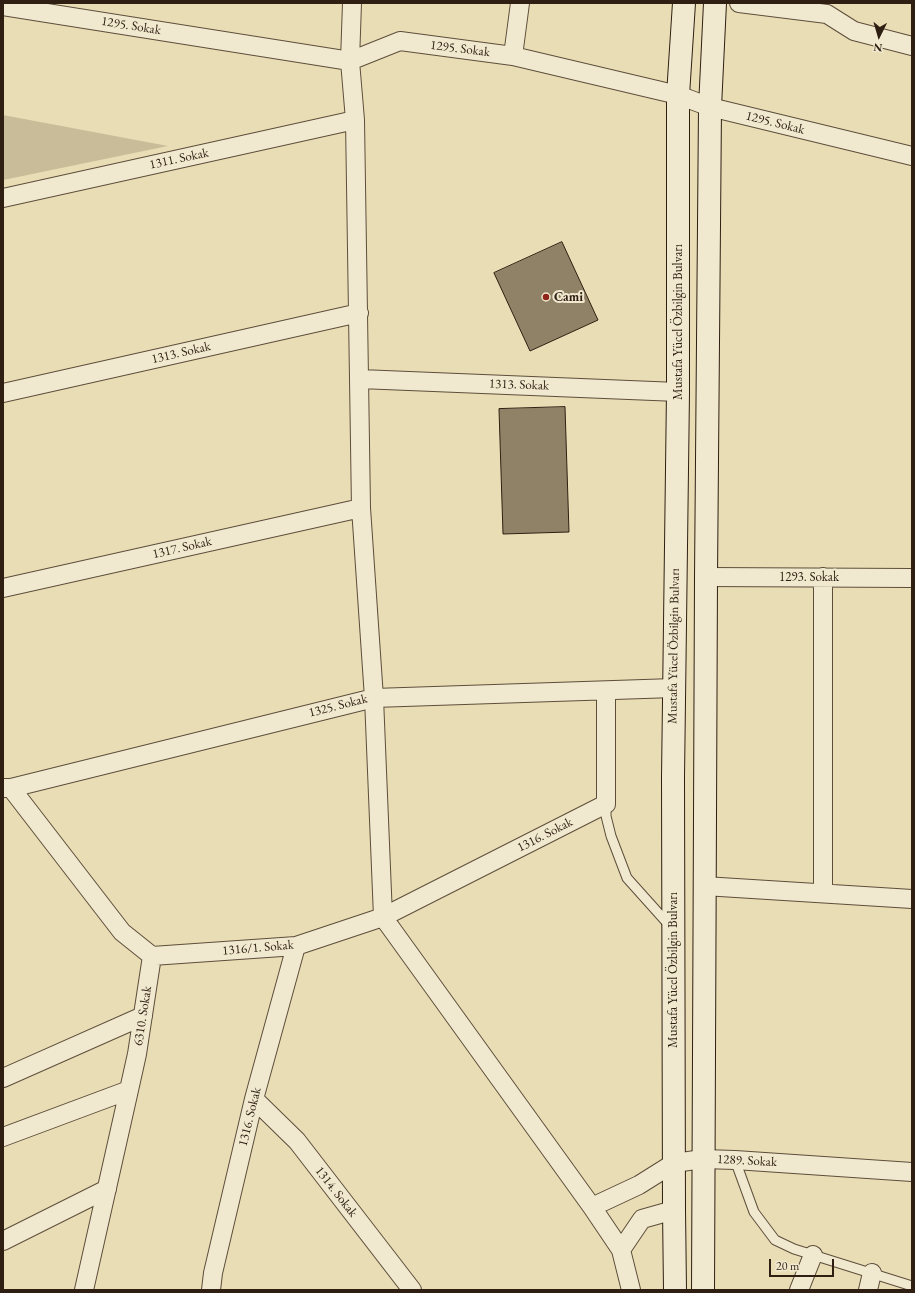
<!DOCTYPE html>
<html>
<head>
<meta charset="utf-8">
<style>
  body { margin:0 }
  #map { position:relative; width:915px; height:1293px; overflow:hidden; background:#e9ddb5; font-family:"EB Garamond",serif }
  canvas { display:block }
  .frame { position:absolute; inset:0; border:4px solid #2e1f12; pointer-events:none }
  .north { position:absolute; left:859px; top:16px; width:40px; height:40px; -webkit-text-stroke:3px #f1e9cf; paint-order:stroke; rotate:185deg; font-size:11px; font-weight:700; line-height:16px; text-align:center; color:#2e1f12 }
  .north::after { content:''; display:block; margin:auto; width:14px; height:18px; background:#2e1f12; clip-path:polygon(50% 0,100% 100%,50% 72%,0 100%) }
  .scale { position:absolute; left:769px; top:1259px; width:65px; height:18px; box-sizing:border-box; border:2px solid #2e1f12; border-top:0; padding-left:5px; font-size:12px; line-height:14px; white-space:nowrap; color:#2e1f12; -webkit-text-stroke:3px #f1e9cf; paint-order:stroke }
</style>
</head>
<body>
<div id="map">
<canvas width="915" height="1293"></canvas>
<div class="frame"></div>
<div class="north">N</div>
<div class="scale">20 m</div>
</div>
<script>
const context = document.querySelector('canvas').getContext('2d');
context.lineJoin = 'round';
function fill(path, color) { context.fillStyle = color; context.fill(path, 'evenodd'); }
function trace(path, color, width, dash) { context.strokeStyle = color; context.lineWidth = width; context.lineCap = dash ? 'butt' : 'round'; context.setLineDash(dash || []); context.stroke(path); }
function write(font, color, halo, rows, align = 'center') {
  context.font = font + ' "EB Garamond",serif'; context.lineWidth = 4; context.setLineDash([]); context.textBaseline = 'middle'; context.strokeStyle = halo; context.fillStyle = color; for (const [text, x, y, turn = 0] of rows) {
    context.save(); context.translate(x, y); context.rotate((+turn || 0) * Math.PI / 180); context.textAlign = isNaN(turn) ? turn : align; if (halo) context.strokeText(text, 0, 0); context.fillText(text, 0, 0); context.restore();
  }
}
fill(new Path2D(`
  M3,115L168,146L3,180Z`), '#c9bd99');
const building = new Path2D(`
  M562,242L598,320L530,351L494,273Z
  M565,407L569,532L503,534L499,409Z`);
fill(building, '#8f8267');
trace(building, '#2e1f12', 1);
const lane = new Path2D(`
  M606,804V816L611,836L627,878L670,926
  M735,1160L754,1212L775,1240L794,1249L912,1286`);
const street = new Path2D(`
  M352,3L350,61L355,120L361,508L374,698L383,917L592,1207L621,1250L631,1290
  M739,3L827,14L854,31L912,46
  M3,6L350,61L400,41L513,56L678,95L710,107L912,156
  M513,56L520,3
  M3,198L355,120
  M360,379L678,392
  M3,393L359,313
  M706,577L912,578
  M823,577V893
  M3,588L361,508
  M3,788H11L374,698L674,688
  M11,788L122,932L152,956L137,1054L129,1090L84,1290
  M704,886L912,899
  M152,956L296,946L383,917L606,804V691
  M3,1078L143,1016
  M254,1099L297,1141L412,1290
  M3,1137L129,1090
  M592,1207L639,1185L674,1163L703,1159L735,1160L912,1172
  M3,1241L107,1189
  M621,1250L642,1219L674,1210
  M211,1290L213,1273L254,1099L296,946
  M799,1290L813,1255
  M868,1290L872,1273`);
const secondary = new Path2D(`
  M675,1290L674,1210L673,777L678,392V95L684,3
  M703,1290L706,577L710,107L715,3`);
trace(lane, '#5d4e3b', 11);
trace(street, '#5d4e3b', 20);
trace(secondary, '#2e1f12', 24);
trace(lane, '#f1e9cf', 9);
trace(street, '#f1e9cf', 18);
trace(secondary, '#f1e9cf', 22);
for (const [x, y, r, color] of [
  [546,297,4,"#8f2418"]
]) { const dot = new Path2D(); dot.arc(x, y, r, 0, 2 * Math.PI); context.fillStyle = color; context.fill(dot); trace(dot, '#f1e9cf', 1.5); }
write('13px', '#2e1f12', '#f1e9cf', [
  ["1295. Sokak",131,26,9],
  ["1295. Sokak",460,49,7],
  ["1295. Sokak",775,123,14],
  ["1311. Sokak",179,159,-12],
  ["Mustafa Yücel Özbilgin Bulvarı",678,322,-90],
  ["1313. Sokak",181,353,-13],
  ["1313. Sokak",519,385,2],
  ["1317. Sokak",182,548,-13],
  ["1293. Sokak",809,577],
  ["Mustafa Yücel Özbilgin Bulvarı",674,646,-89],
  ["1325. Sokak",338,706,-14],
  ["1316. Sokak",545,835,-27],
  ["1316/1. Sokak",258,948,-5],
  ["Mustafa Yücel Özbilgin Bulvarı",673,970,-90],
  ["6310. Sokak",143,1016,-81],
  ["1316. Sokak",250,1117,-76],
  ["1289. Sokak",747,1161,3],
  ["1314. Sokak",336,1192,52]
]);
write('bold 13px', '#2e1f12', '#f1e9cf', [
  ["Cami",554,297]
], 'left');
</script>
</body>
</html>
